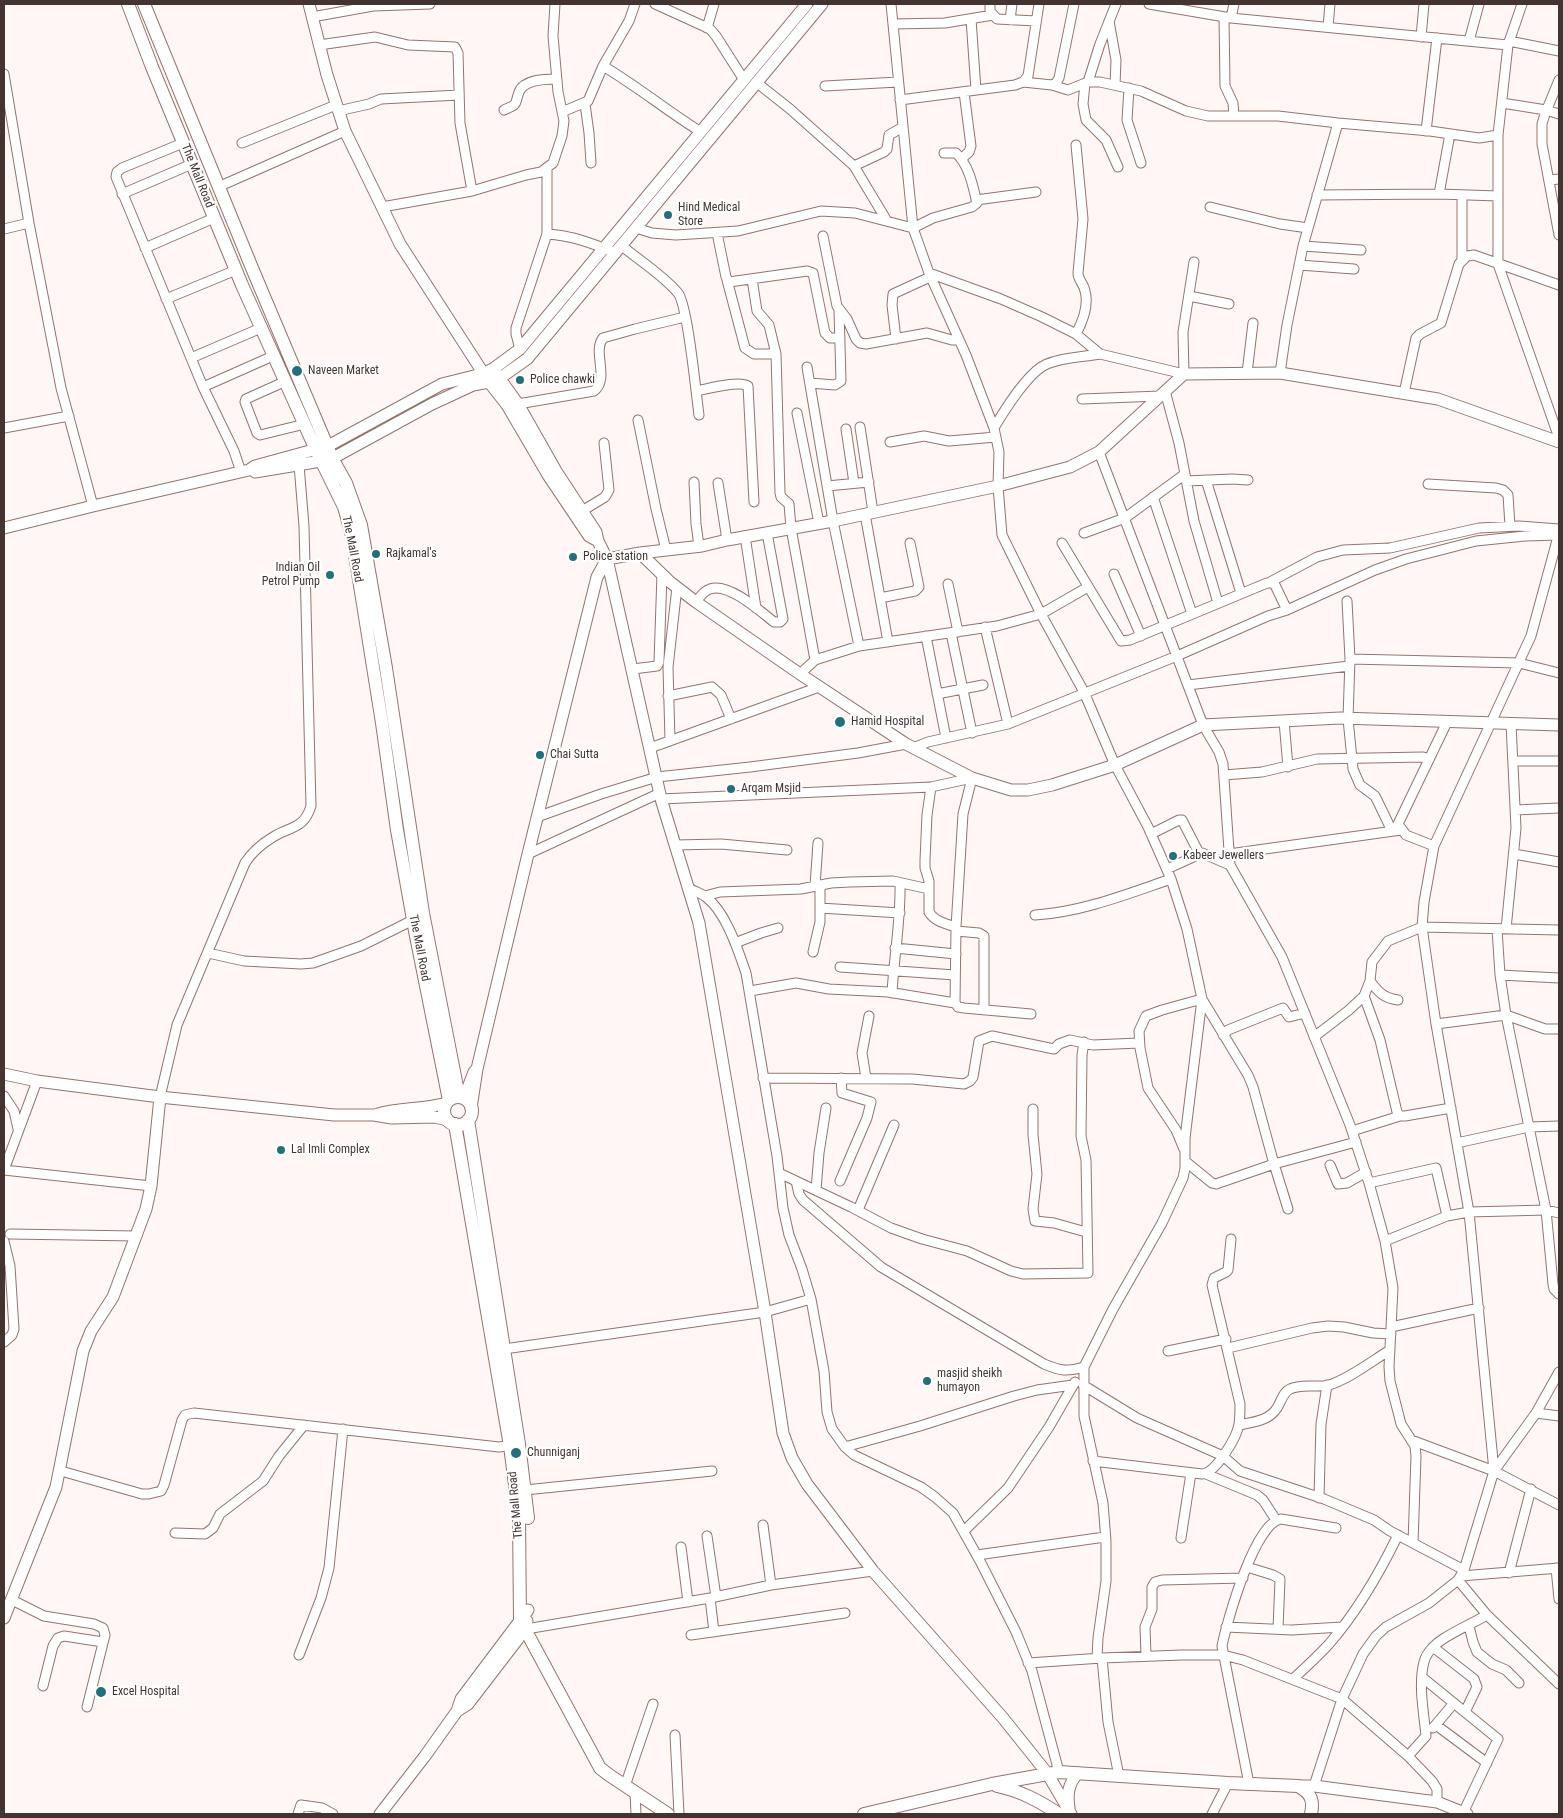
<!DOCTYPE html>
<html>
<head>
<meta charset="utf-8">
<style>
  body { margin:0 }
  #map { position:relative; width:1563px; height:1818px; overflow:hidden; background:#fff7f5; font-family:"Roboto Condensed",sans-serif }
  canvas { display:block }
  .frame { position:absolute; inset:0; border:5px solid #433431; pointer-events:none }
</style>
</head>
<body>
<div id="map">
<canvas width="1563" height="1818"></canvas>
<div class="frame"></div>
</div>
<script>
const context = document.querySelector('canvas').getContext('2d');
context.lineJoin = 'round';
function trace(path, color, width, dash) { context.strokeStyle = color; context.lineWidth = width; context.lineCap = dash ? 'butt' : 'round'; context.setLineDash(dash || []); context.stroke(path); }
function write(font, color, halo, rows, align = 'center') {
  context.font = font + ' "Roboto Condensed",sans-serif'; context.lineWidth = 4.5; context.setLineDash([]); context.textBaseline = 'middle'; context.strokeStyle = halo; context.fillStyle = color; for (const [text, x, y, turn = 0] of rows) {
    context.save(); context.translate(x, y); context.rotate((+turn || 0) * Math.PI / 180); context.textAlign = isNaN(turn) ? turn : align; if (halo) context.strokeText(text, 0, 0); context.fillText(text, 0, 0); context.restore();
  }
}
const minor = new Path2D(`
  M655,4L710,29L716,36L744,80
  M891,4L913,228L929,273L966,355L994,428L999,452L998,486L1002,535L1041,614L1084,692L1115,765L1148,827L1171,879L1187,929L1202,999L1185,1138V1168L1183,1178L1162,1223L1113,1309L1084,1367V1416L1103,1503L1106,1541V1581L1098,1638L1097,1658
  M990,4V11L997,19L1036,21
  M1149,4L1231,18L1508,45
  M1522,4L1508,45L1498,135V264L1559,438
  M312,17L373,6L430,4
  M1224,17L1225,86L1233,103L1234,116
  M1231,18L1234,4
  M971,19L976,90
  M1010,20L1012,4
  M1109,21L1116,60L1115,85
  M893,24L945,23L993,15
  M1328,27L1330,4
  M707,28L714,4
  M1421,37L1424,4
  M1469,41L1479,4
  M1509,41L1559,51
  M319,45L375,37L408,45L455,47L458,53L460,123L472,191
  M603,66C637,86 667,111 701,132
  M4,74L29,223L61,388L93,506
  M1559,80L1545,114L1542,124V144L1559,235
  M756,82L790,109L854,166L887,221
  M1023,82L1052,85L1056,83L1059,78L1074,4
  M1088,82L1100,44L1116,4
  M1085,83L1083,104L1086,120L1106,140L1118,167
  M1052,85L1068,90L1088,82H1100L1141,91L1186,111L1208,116H1278L1338,123L1430,131L1479,138L1498,135
  M825,86L898,82
  M1129,88L1127,120L1141,163
  M900,100L1015,85L1023,82L1028,76L1039,4
  M1502,103L1546,110L1559,114
  M585,104L589,133L591,163
  M504,110C519,103 514,106 519,92C524,79 546,79 557,79
  M338,111L369,104L381,99L459,95
  M562,112L588,101L603,66L629,21L635,4
  M1426,131L1437,38
  M183,143L122,168L117,172L116,177L203,387L234,451L241,472
  M242,143L336,105
  M1076,145L1083,219L1078,273C1078,280 1084,284 1085,291C1089,305 1083,321 1076,334
  M961,159L969,152L971,146L964,92
  M854,166L884,152L887,149L889,135L903,127
  M1549,180L1559,179
  M218,187L345,131
  M122,194L192,164
  M1439,194L1450,134
  M1317,195L1439,194L1498,196
  M976,200L1036,192
  M382,207L472,191L526,175L541,172L553,163L562,136L564,121L558,92L553,36L555,4
  M1210,207L1280,224L1308,228
  M636,228L652,233L676,235L738,231L821,211L855,213L913,228L933,218L972,207L977,203C973,186 969,165 956,153H944
  M4,229L29,223
  M717,233L726,277L729,282L807,271L813,273L825,333L830,338H840
  M547,234C571,235 594,244 616,253
  M823,236L837,306L847,319L856,339L860,343L866,344L927,333L952,340H959
  M622,246C640,261 663,275 678,293C688,306 696,394 699,415
  M1303,246L1361,250
  M145,248L214,218
  M1462,259V195
  M1299,265L1354,269
  M929,273L1001,299L1042,317L1076,334L1100,354L1184,374L1183,332L1194,262
  M752,279L757,311L769,325L776,354L780,493L781,497L789,504L791,528L815,660
  M727,280L745,348L754,354H776
  M1189,296L1229,304
  M166,299L236,270
  M896,339L892,305L893,294L930,277
  M520,349L516,334V328L547,234V169
  M191,358L261,328
  M807,367L833,521L859,646
  M1247,373L1253,323
  M1280,373L1287,325L1303,246L1338,123
  M286,381L246,399L245,402L257,433L260,435L305,424
  M810,383L835,385L841,381L839,310
  M203,387L273,356
  M696,391C708,389 738,380 748,386L754,502
  M1165,391L1179,443L1194,521L1218,603
  M1404,393L1416,338L1420,334L1441,323L1459,264L1467,256L1474,255L1559,285
  M1082,399L1160,396
  M518,404L594,391C610,378 592,352 603,338L635,329L685,317
  M797,413L819,523
  M638,420L656,509L666,550
  M860,427L873,512
  M4,428L69,416
  M994,428C1004,411 1029,371 1047,364C1063,357 1083,357 1100,354
  M846,429L854,483
  M890,442L924,436L949,441L996,437
  M1099,452L1203,725L1219,752L1223,764L1230,865L1282,957L1350,1125L1369,1183L1385,1241L1393,1288L1389,1367L1390,1381L1401,1424L1415,1446L1416,1456L1413,1543
  M1206,480L1241,593
  M1186,481L1232,479L1248,480
  M694,482L696,524L699,546
  M718,483L727,540
  M1428,484L1496,488L1503,490L1508,495L1510,526
  M827,486L869,482
  M1153,497L1192,614
  M582,511L605,497L609,490L604,443
  M865,514L888,642
  M1084,533L1125,518L1185,474
  M745,536L756,608
  M1062,543L1121,641L1130,640L1267,583H1274L1287,610
  M1114,574L1141,636
  M1270,582L1317,557L1343,550L1390,548L1479,528L1519,526L1559,529
  M948,584L958,632
  M880,598L915,591L919,587L910,543
  M1347,601L1350,659L1348,719L1353,769L1360,785L1375,796L1378,802L1392,831
  M696,602C700,597 703,591 710,589C728,582 760,611 774,622H780L783,619L767,533
  M985,627L1008,724
  M951,633L972,733
  M926,636L946,738
  M1350,659L1519,663L1559,673
  M633,669L657,666L659,662L662,574
  M800,674L815,660L859,646L997,626L1041,614L1088,587
  M1188,685L1349,666
  M937,694L983,685
  M668,696L712,687L721,695L731,719
  M1284,721L1288,767
  M670,741L668,667L677,587
  M650,748L819,687
  M913,748L928,742L1008,724L1177,656L1268,616L1287,610L1375,570L1406,559L1476,541L1525,536L1559,535
  M1513,761H1559
  M1224,775L1262,772L1317,759L1423,757L1429,759
  M931,787L927,815L925,860V868L929,881V912C934,921 946,924 956,927
  M661,799L931,787L972,778L963,814L956,927L955,1003L958,1007L964,1008L1031,1014
  M1515,810L1559,808
  M537,817L601,794L657,777L750,767L858,753L906,744
  M1151,834L1179,820H1182L1199,853
  M675,845L721,844L787,850
  M1434,846L1406,835L1398,824L1447,722
  M528,854L660,793
  M1229,854L1401,830
  M1514,854L1559,862
  M1167,869L1202,853L1230,865
  M815,886L818,843
  M688,888C694,891 701,893 706,897C726,912 738,950 746,973L777,1156L783,1208L789,1235L802,1269L811,1299L824,1371L827,1412L832,1429L845,1447L854,1455L921,1487L935,1497L953,1513L980,1561L1016,1632L1032,1671L1059,1772
  M705,896L720,892L801,889L831,883L850,882L893,881L929,889
  M820,908L900,913
  M1035,915C1082,912 1127,894 1171,879
  M1497,929L1500,975L1506,1015L1546,1210L1553,1284L1554,1289L1559,1294
  M1506,929L1516,828L1511,724
  M956,931L979,933L984,936V1010
  M735,943L761,933L778,928
  M895,948L956,954
  M813,952L820,922V885
  M208,953L244,961L301,964L313,963L361,946L413,920
  M840,967L955,975
  M1500,975L1559,978
  M1370,981C1379,993 1384,998 1398,1000
  M750,991L796,983L829,989L888,992L955,1003
  M892,993C894,956 901,920 900,883
  M1364,996L1380,1040L1397,1112L1400,1116H1405L1451,1108
  M1436,1024L1506,1015L1545,1029H1559
  M1223,1035L1228,1030L1283,1008L1289,1017L1305,1013
  M1314,1037L1349,1010L1364,996L1370,981L1372,962L1388,941L1422,927L1559,930
  M1140,1047L1139,1031L1146,1016L1162,1010L1202,999L1248,1075L1253,1087L1274,1164L1288,1209
  M763,1078L912,1079L964,1084L970,1081L973,1077L979,1041L992,1036L1054,1049L1059,1044L1070,1040L1093,1045L1139,1043L1148,1088L1176,1130L1184,1149
  M866,1078L862,1053L869,1016
  M4,1096L14,1111L18,1129
  M160,1097L177,1025L245,863C252,852 263,843 273,837C291,826 304,829 311,806L304,526L299,465
  M1033,1109V1135L1037,1174L1033,1209L1035,1221L1054,1223L1086,1232
  M1352,1131L1400,1116
  M1457,1143L1529,1127L1559,1126
  M1185,1161L1212,1183L1216,1184L1274,1164L1356,1142
  M1330,1165L1338,1184L1347,1183L1366,1172
  M4,1170L151,1186
  M4,1170L37,1081
  M779,1173L851,1207L891,1228L922,1239L967,1251L1011,1271L1023,1274L1088,1273L1086,1160L1081,1136L1082,1055L1084,1042
  M796,1181L799,1194L803,1200L881,1267L1044,1364C1061,1371 1066,1372 1084,1367
  M840,1181L867,1118L871,1102L842,1093L841,1078
  M1369,1183L1436,1168L1447,1216
  M816,1190L819,1153L826,1108
  M858,1210L894,1125
  M10,1234L136,1236
  M4,1241L10,1266L14,1329L12,1335L4,1342
  M1385,1241L1447,1216L1469,1212L1546,1210L1559,1213
  M1391,1327L1479,1308
  M1228,1348L1312,1328L1328,1326L1344,1327L1373,1333L1391,1334
  M504,1349L765,1312L811,1299
  M1168,1351L1226,1339
  M1083,1385L1137,1418L1223,1456L1240,1471L1324,1499L1374,1520L1390,1531L1464,1570
  M1536,1413L1559,1416
  M1239,1425C1253,1422 1269,1421 1277,1408C1281,1402 1283,1392 1290,1389C1302,1383 1317,1388 1329,1385C1349,1379 1372,1361 1390,1350
  M1411,1440L1494,1471L1559,1505
  M845,1447L920,1426L1014,1396L1037,1390L1073,1385
  M1093,1461L1202,1474C1216,1473 1237,1437 1239,1424C1240,1417 1240,1410 1240,1404L1212,1285L1214,1278L1226,1272L1228,1270L1231,1239
  M61,1471L142,1494H149L161,1491L164,1485L182,1420L185,1415L194,1413L499,1447L514,1445
  M1494,1471L1469,1212L1436,1024L1422,927L1424,902L1434,846L1531,636L1559,533
  M1206,1474L1257,1495L1263,1500L1276,1520
  M525,1490L712,1471
  M1319,1498L1321,1424L1327,1385
  M763,1525L771,1585
  M964,1531L1008,1488L1049,1427L1075,1382
  M175,1533L205,1534L213,1528L220,1514L263,1481L279,1456L304,1425
  M707,1536L716,1597
  M1181,1538L1191,1473
  M681,1547L688,1602
  M977,1555L1105,1537
  M1247,1567L1273,1575L1280,1579L1278,1629
  M1556,1568L1559,1599
  M1509,1573L1531,1489
  M1461,1576L1559,1568
  M1458,1580L1487,1615L1559,1684
  M710,1598L714,1632
  M12,1600L44,1616L94,1624L103,1628L105,1635L87,1707
  M1469,1626L1473,1642L1477,1652L1492,1664L1506,1670L1519,1683
  M1226,1627L1292,1630L1342,1627
  M532,1628L710,1598L771,1585L873,1571
  M691,1635L845,1613
  M1433,1647L1474,1679L1477,1687L1465,1712
  M299,1655L321,1598L329,1568L343,1429
  M1146,1656L1145,1627L1152,1609V1587L1155,1582L1162,1580L1243,1578
  M1102,1658L1108,1722L1119,1776
  M1028,1663L1102,1658L1182,1655H1223L1243,1660L1342,1699L1408,1756L1432,1781L1437,1789V1802
  M1423,1678L1498,1739L1463,1813
  M1293,1679C1305,1668 1318,1656 1329,1644C1356,1613 1380,1572 1398,1535
  M43,1686L53,1646L58,1638L64,1636L103,1642
  M1436,1725L1487,1763
  M1433,1728L1454,1703
  M675,1735L679,1814
  M1408,1756L1426,1736C1424,1714 1418,1684 1424,1662C1426,1653 1435,1644 1443,1639C1457,1630 1473,1623 1487,1615
  M1249,1784L1222,1646C1227,1621 1255,1522 1281,1519L1336,1528
  M625,1786L653,1704
  M1314,1786L1342,1699L1363,1654L1376,1636L1386,1627L1429,1603L1458,1580L1464,1570L1494,1471L1536,1413L1559,1372
  M635,1792L636,1814
  M298,1814L301,1805L322,1808L333,1814
  M1212,1814L1228,1783`);
const tertiary = new Path2D(`
  M309,4L327,75L345,131L400,244L489,382L500,378L527,359L822,4
  M493,369L520,349L807,4
  M255,472L321,461L333,458L432,404L473,385L489,382L507,405L548,475L589,536L598,541
  M4,528L93,506L249,470L255,466L328,446L442,384L482,374L493,369L518,404L556,471L596,532L598,541L607,559L640,553L702,546L727,540L833,521L998,486L1070,467L1099,452L1184,374L1280,373L1438,399L1559,442
  M640,553L670,582L696,602L800,674L906,744L972,778L1011,790H1028L1052,785L1115,765L1203,725L1340,718L1559,725
  M607,559L661,799L699,923L765,1312L783,1433L792,1458L807,1484L873,1571L1003,1718L1047,1773L1071,1814
  M477,1069L528,854L597,577L607,559
  M4,1074L37,1081L160,1097L334,1115H374L392,1118L434,1117L448,1120
  M464,1098L474,1072L477,1069L471,1108
  M378,1114C401,1107 423,1110 447,1103
  M4,1618L56,1487L83,1351L91,1331L113,1297L146,1209L151,1186L160,1097
  M457,1711L468,1704L518,1639L527,1621
  M1298,1786H1314L1437,1802L1467,1814
  M1069,1808C1067,1794 1068,1784 1078,1773
  M380,1814L425,1756L457,1711L461,1699L528,1610`);
const secondary = new Path2D(`
  M128,4L152,67L242,285L316,450L344,507L352,536L362,598L382,723L397,830L415,931L449,1100
  M144,4L252,268L333,460L346,483L361,525L386,668L423,913L459,1097
  M444 1111a14 14 0 1 1 28 0a14 14 0 1 1-28 0Z
  M468,1120L519,1444L528,1518
  M455,1124L510,1446L519,1516L520,1620L600,1768L609,1775L668,1814
  M997,1786C1021,1791 1039,1801 1059,1814
  M864,1814L992,1784L1059,1772L1228,1783L1298,1786C1311,1793 1314,1800 1311,1814`);
trace(minor, '#95746d', 11);
trace(tertiary, '#95746d', 13);
trace(secondary, '#95746d', 14);
trace(minor, '#fff', 9);
trace(tertiary, '#fff', 11);
trace(secondary, '#fff', 12);
for (const [x, y, r, color] of [
  [668,215,5,"#276e7b"],
  [297,371,6,"#276e7b"],
  [520,380,5,"#276e7b"],
  [376,554,5,"#276e7b"],
  [573,557,5,"#276e7b"],
  [330,575,5,"#276e7b"],
  [840,722,6,"#276e7b"],
  [540,755,5,"#276e7b"],
  [731,789,5,"#276e7b"],
  [1173,856,5,"#276e7b"],
  [281,1150,5,"#276e7b"],
  [927,1381,5,"#276e7b"],
  [516,1453,6,"#276e7b"],
  [101,1692,6,"#276e7b"]
]) { const dot = new Path2D(); dot.arc(x, y, r, 0, 2 * Math.PI); context.fillStyle = color; context.fill(dot); trace(dot, '#fff', 2); }
write('12px', '#433431', '#fff', [
  ["The Mall Road",197,176,68],
  ["The Mall Road",352,549,79],
  ["The Mall Road",419,948,79],
  ["The Mall Road",516,1505,-95]
]);
write('12px', '#433431', '#fff', [
  ["Hind Medical",678,208],
  ["Store",678,222],
  ["Naveen Market",308,371],
  ["Police chawki",530,380],
  ["Rajkamal's",386,554],
  ["Police station",583,557],
  ["Indian Oil",320,568,"right"],
  ["Petrol Pump",320,582,"right"],
  ["Hamid Hospital",851,722],
  ["Chai Sutta",550,755],
  ["Arqam Msjid",741,789],
  ["Kabeer Jewellers",1183,856],
  ["Lal Imli Complex",291,1150],
  ["masjid sheikh",937,1374],
  ["humayon",937,1388],
  ["Chunniganj",527,1453],
  ["Excel Hospital",112,1692]
], 'left');
</script>
</body>
</html>
